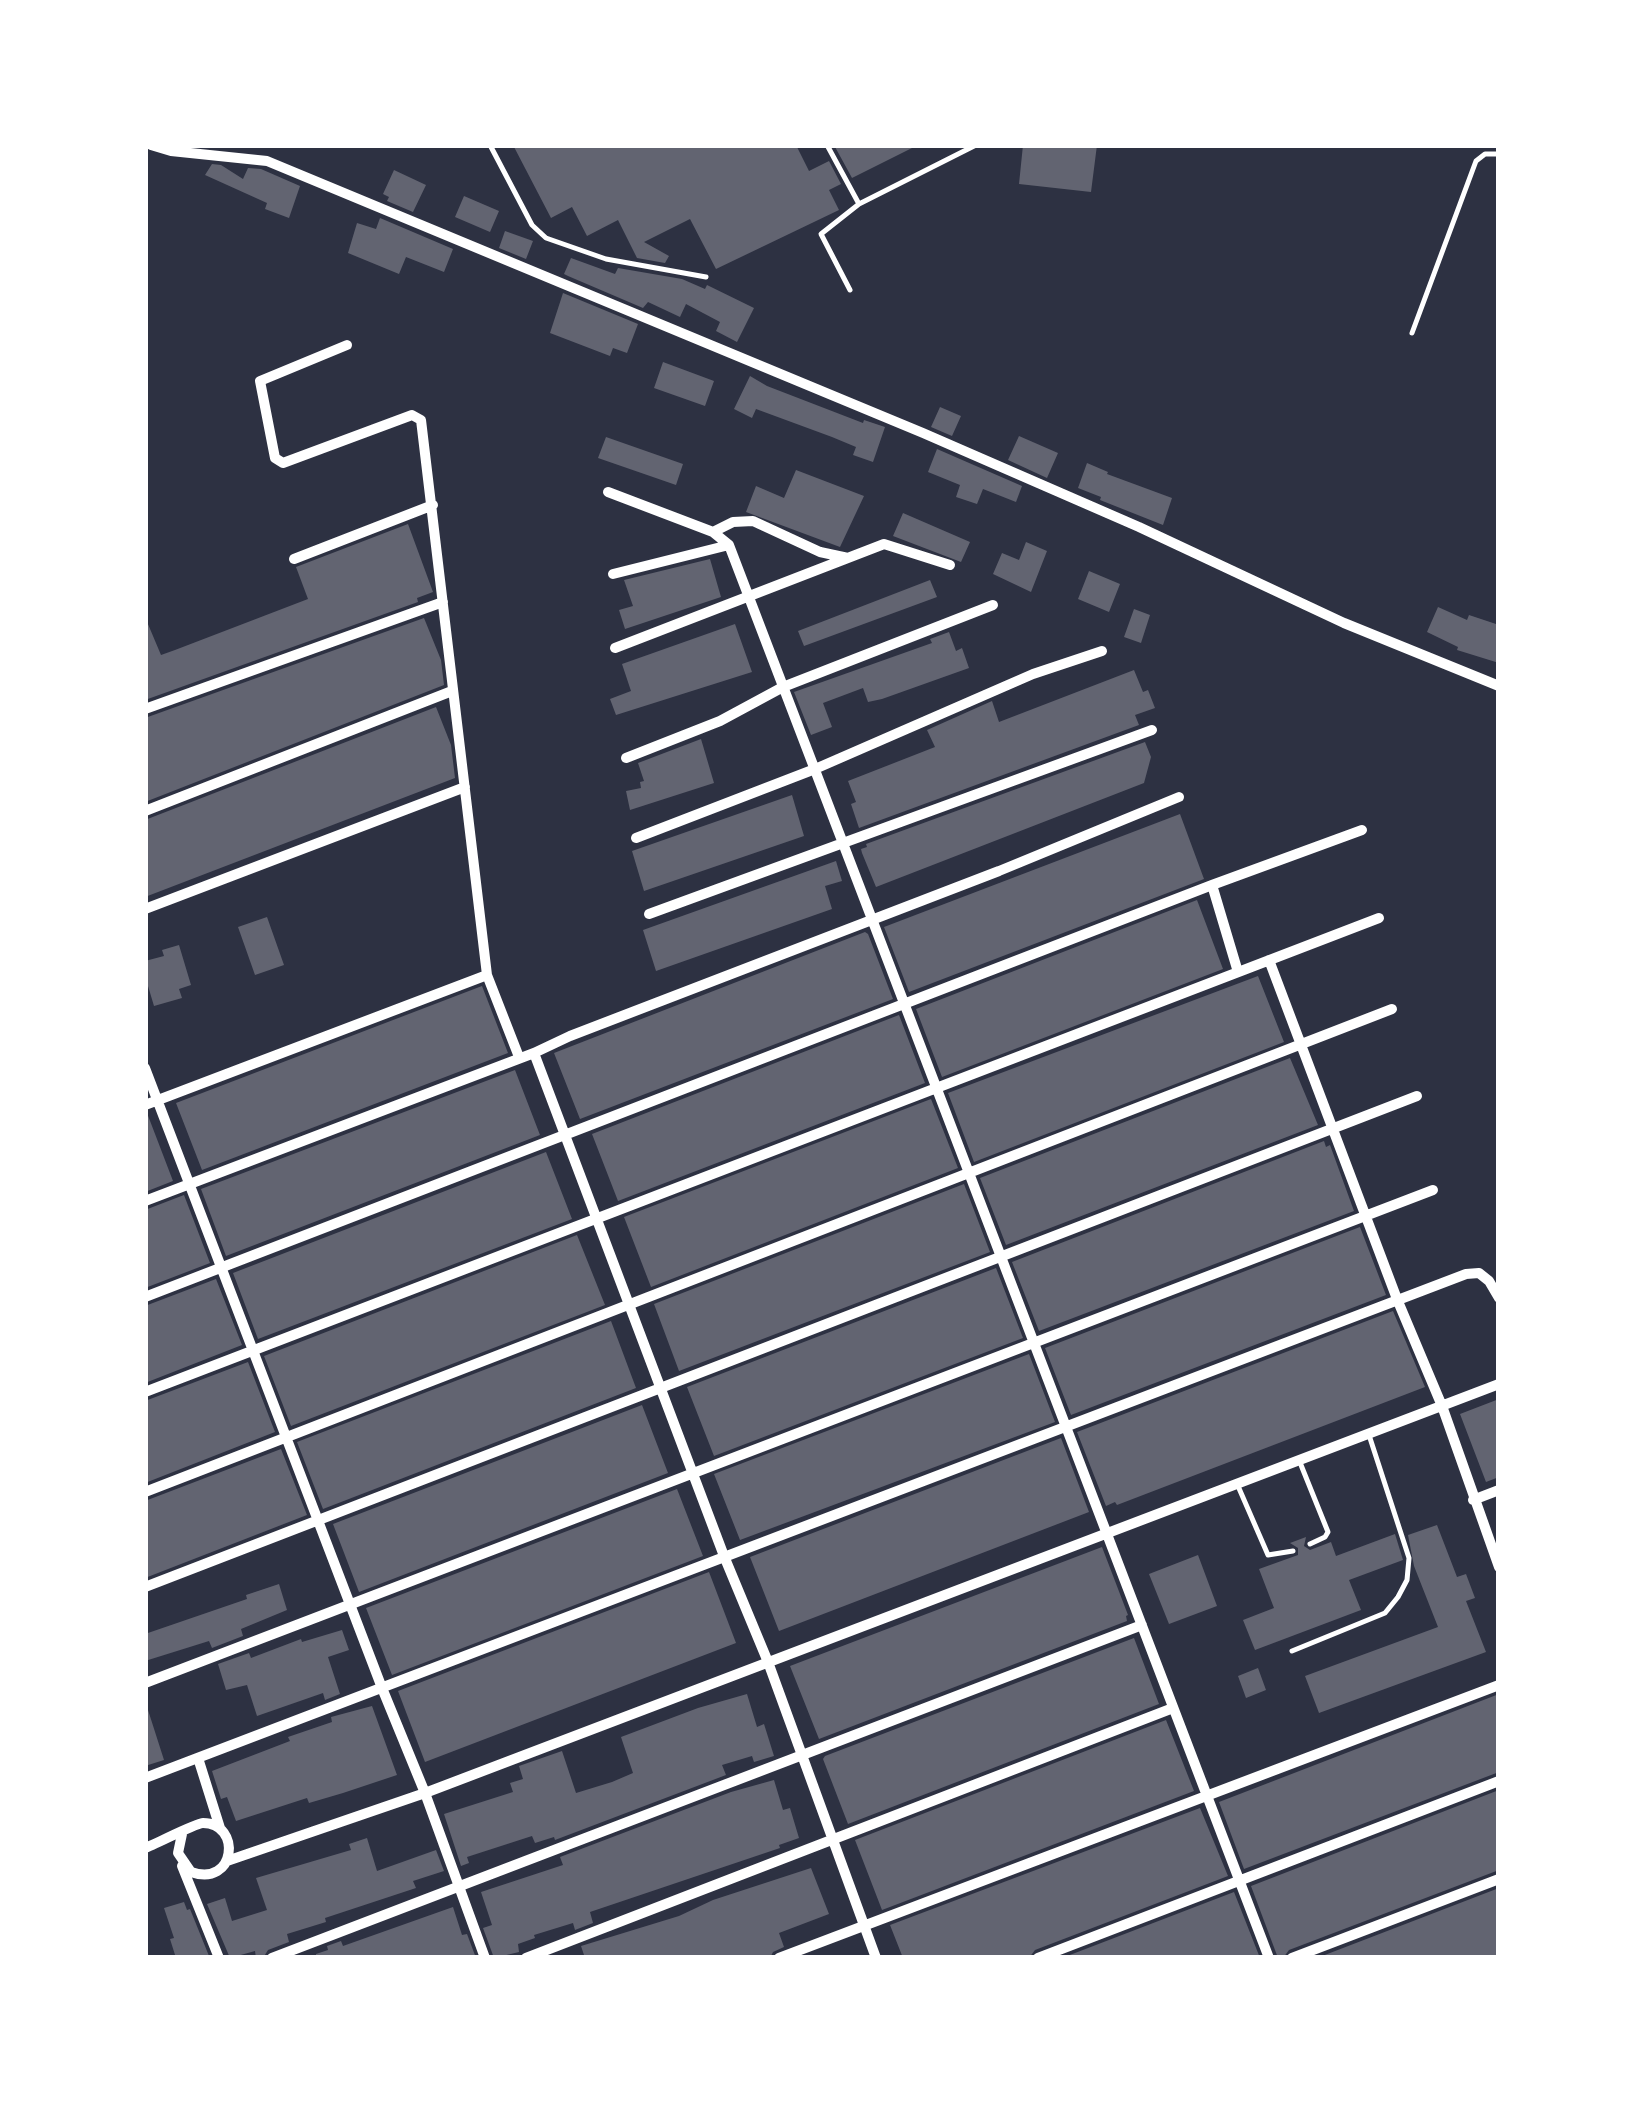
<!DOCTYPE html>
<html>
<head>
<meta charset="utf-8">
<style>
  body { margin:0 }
  #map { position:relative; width:1644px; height:2103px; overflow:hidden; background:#2d3142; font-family:"IBM Plex Sans",sans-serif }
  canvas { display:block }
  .frame { position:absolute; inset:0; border:148px solid #fff; pointer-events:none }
</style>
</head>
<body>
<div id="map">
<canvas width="1644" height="2103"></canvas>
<div class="frame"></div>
</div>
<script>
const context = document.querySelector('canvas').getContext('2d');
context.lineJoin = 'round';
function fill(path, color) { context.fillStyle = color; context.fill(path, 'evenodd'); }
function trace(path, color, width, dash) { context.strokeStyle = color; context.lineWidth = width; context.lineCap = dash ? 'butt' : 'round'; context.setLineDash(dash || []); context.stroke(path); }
fill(new Path2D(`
  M513,145H796L809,171L829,161L841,184L829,190L839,210L716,269L690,219L644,242L669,256L665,263L637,258L618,220L587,236L572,207L551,218Z
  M834,145H918L852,178Z
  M1023,145H1097L1091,192L1019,184Z
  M212,164L221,165L243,179L248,168L261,169L300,186L289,218L265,209L267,203L205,175Z
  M394,170L426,185L413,212L387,201L389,197L383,194Z
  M464,196L499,211L490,232L455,217Z
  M380,218L453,249L444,272L406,257L399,274L348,253L357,223L376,229Z
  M505,231L533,241L526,259L499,248Z
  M571,258L615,274L618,268L682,279L705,289L707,285L754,308L737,342L716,331L720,322L686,304L680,317L648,302L643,308L568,276L564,274Z
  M563,293L638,324L627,353L613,348L610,356L550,333Z
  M663,362L714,381L705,406L654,388Z
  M750,376L767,386L863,423L864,420L885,427L873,462L853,455L856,447L832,437L756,409L752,418L734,409Z
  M940,407L961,416L952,436L931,427Z
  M1019,436L1058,453L1047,478L1008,460Z
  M606,437L683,464L676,485L598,458Z
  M937,449L1022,486L1016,502L983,489L977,504L956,497L960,485L928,472Z
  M1087,463L1108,472L1107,474L1172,498L1163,525L1100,500L1101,497L1078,488Z
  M796,470L864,496L840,547L746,512L756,486L784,498Z
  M903,513L970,542L961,562L893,536Z
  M408,524L433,592L417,598L418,602L145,700V617L161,655L175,650L308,599L296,567Z
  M1026,542L1047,551L1031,592L993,574L1002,553L1019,560Z
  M710,559L721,597L625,629L619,610L633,606L624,580Z
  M1089,571L1120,584L1109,612L1078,599Z
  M930,580L937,597L804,646L798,631Z
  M1438,607L1467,620L1469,615L1499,625V663L1457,650L1458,647L1427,632Z
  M1134,609L1150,615L1141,643L1124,637Z
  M424,618L441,660L444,685L145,802V718Z
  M735,624L752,672L616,715L610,699L631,691L622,664Z
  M949,632L956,651L962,648L969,668L882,699L868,702L863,688L823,703L832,727L811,735L794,692L932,643L930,639Z
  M1134,670L1143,692L1148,690L1155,708L1135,715L1139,725L859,828L851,804L856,802L848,781L935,747L927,730L992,701L999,722Z
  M436,707L451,745L455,778L145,897V820Z
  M701,739L714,783L630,810L626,791L641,788L640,782L644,781L638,763Z
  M1145,742L1151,757L1144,783L876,887L862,853L861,849L867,847L866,844Z
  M792,795L804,836L644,891L632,851Z
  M1180,814L1204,879L909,992L884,927Z
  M836,861L842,881L825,886L832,909L656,971L643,930Z
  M1197,900L1223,969L942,1077L916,1009Z
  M267,917L284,965L255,975L238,927Z
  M865,932L868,934L893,999L580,1119L554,1053Z
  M179,945L191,985L179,989L182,998L154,1006L145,976V961L164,956L162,950Z
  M1258,976L1284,1042L974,1162L948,1093Z
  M482,986L508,1053L202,1170L176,1103Z
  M899,1015L925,1083L618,1201L592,1134Z
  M1290,1058L1318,1125L1006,1245L980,1178Z
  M515,1070L540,1135L226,1256L201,1189Z
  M931,1099L958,1168L651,1287L624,1217Z
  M147,1113L173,1181L145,1192V1114Z
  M1324,1141L1326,1147L1330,1145L1354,1211L1039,1331L1012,1262Z
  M546,1152L572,1219L258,1339L233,1273Z
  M964,1184L990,1252L679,1371L654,1304Z
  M184,1195L210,1263L145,1288V1210Z
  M1360,1227L1386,1295L1071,1415L1045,1348Z
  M577,1235L605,1305L291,1426L264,1356Z
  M996,1268L1023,1338L714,1456L687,1387Z
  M216,1279L242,1345L145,1383V1306Z
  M1393,1311L1425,1387L1117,1505L1115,1502L1106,1506L1077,1432Z
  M611,1321L636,1388L323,1509L297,1442Z
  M1029,1354L1055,1422L740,1540L714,1474Z
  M248,1362L275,1432L145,1483V1401Z
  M1499,1399V1477L1486,1482L1460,1414Z
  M642,1405L668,1473L359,1592L333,1524Z
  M1061,1438L1089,1512L779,1631L750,1557Z
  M281,1449L307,1515L145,1578V1501Z
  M677,1489L703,1556L392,1675L366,1608Z
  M1437,1525L1457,1577L1466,1574L1475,1598L1466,1601L1486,1652L1319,1713L1305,1676L1438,1627L1414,1566L1408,1535Z
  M1395,1534L1403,1560L1349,1580L1361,1610L1255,1650L1243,1620L1274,1608L1259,1569L1298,1555V1548L1290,1543L1306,1537L1304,1546L1310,1550L1331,1542L1336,1556Z
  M1102,1547L1128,1615L1126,1616L1127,1621L819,1739L790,1666Z
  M1198,1555L1217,1606L1169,1624L1149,1574Z
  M709,1572L736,1643L425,1762L398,1691Z
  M279,1584L287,1610L241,1629L243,1636L212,1648L209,1641L145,1661V1634L247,1599L246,1595Z
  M342,1630L349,1650L328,1657L340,1694L325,1700L323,1693L257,1716L247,1685L226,1690L218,1664L249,1653L251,1658L301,1639L302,1642Z
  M1134,1638L1159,1704L848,1824L823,1759L825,1756Z
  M1258,1668L1266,1690L1246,1698L1238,1676Z
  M747,1694L757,1727L764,1724L774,1756L754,1762L752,1756L722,1765L726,1775L555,1840L554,1837L535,1843L532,1836L467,1857L469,1863L461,1866L444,1814L513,1792L510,1783L523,1779L519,1766L562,1751L576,1793L612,1782L633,1773L621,1737L698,1708Z
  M1499,1694V1772L1244,1869L1219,1802Z
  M372,1706L397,1775L343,1793L309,1803L307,1798L236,1821L227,1797L221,1799L212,1771L290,1741L288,1737L332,1722L331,1717Z
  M145,1710H148L164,1760L145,1766Z
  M1166,1720L1194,1791L882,1910L855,1840Z
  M774,1780L783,1810L790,1808L799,1838L779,1845L780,1848L590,1912L593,1923L575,1930L573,1923L534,1935L535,1938L518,1944L519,1952L494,1958L483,1928L492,1925L481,1892L563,1865L560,1857L731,1792Z
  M1499,1790V1870L1289,1950L1283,1958H1278L1251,1886Z
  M1200,1808L1228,1876L1035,1950L1029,1958H903L890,1925Z
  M367,1838L377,1871L436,1850L444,1871L413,1881L416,1888L325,1918L326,1922L287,1934L289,1942L268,1950L263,1958H256L255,1951L230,1958L207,1904L225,1898L232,1921L267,1910L256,1878L351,1850L349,1844Z
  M811,1868L829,1914L779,1933L784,1947L773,1952L770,1958H585L581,1946L679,1916L713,1900Z
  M1499,1888V1958H1317Z
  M1234,1892L1260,1958H1062Z
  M184,1902L187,1910L190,1909L209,1956L176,1958L170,1939L174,1938L164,1908Z
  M453,1907L462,1935L467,1934L476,1958H316V1954L328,1950L327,1946L341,1941L343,1946Z`), '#626471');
trace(new Path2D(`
  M490,145L532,225L546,238L606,259L706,277
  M827,145L859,204
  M850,290L821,234L859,204L976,145
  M1412,333L1476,161L1485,154H1499
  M1299,1460L1328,1532L1325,1537L1310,1544
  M1238,1486L1268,1555L1293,1551
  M1292,1651L1385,1613L1398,1597L1407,1580L1409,1558L1369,1435`), '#fff', 5);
trace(new Path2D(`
  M151,145L171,151L267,161L923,433L1139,527L1344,623L1499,686
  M347,345L260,381L275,458L283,463L412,415L421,420L487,975L519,1057
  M608,492L713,532L733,522L753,521L820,552L848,558
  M713,532L729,545L1269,1958
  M294,559L433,505
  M613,574L729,545
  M615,648L884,544L950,565
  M145,709L443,602
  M626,758L720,721L783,687L993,605
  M145,811L452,691
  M636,838L815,769L1033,674L1102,651
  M1212,885L1238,972
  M145,909L465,787
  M649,914L1152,730
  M1269,960L1397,1299L1442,1406L1499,1567
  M534,1053L724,1556L768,1662L876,1958
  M145,1068L382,1688L425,1793L485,1958
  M145,1105L487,975
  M145,1201L534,1053L570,1036L999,871L1179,797
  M145,1297L1212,885L1362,830
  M145,1392L1379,918
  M145,1492L1392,1009
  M1473,1500L1499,1490
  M145,1587L1417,1096
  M145,1683L1433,1190
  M198,1758L220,1828
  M145,1778L1466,1274L1479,1273L1489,1281L1499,1298
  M145,1848C156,1844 196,1823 203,1823C242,1823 236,1888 191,1872L178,1853L182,1834
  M227,1861L425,1793L1499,1384
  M182,1866L219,1958
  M272,1958L1142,1625
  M526,1958L1173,1708
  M779,1958L1499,1685
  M1038,1958L1499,1781
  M1292,1958L1499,1879`), '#fff', 10);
</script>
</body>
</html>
